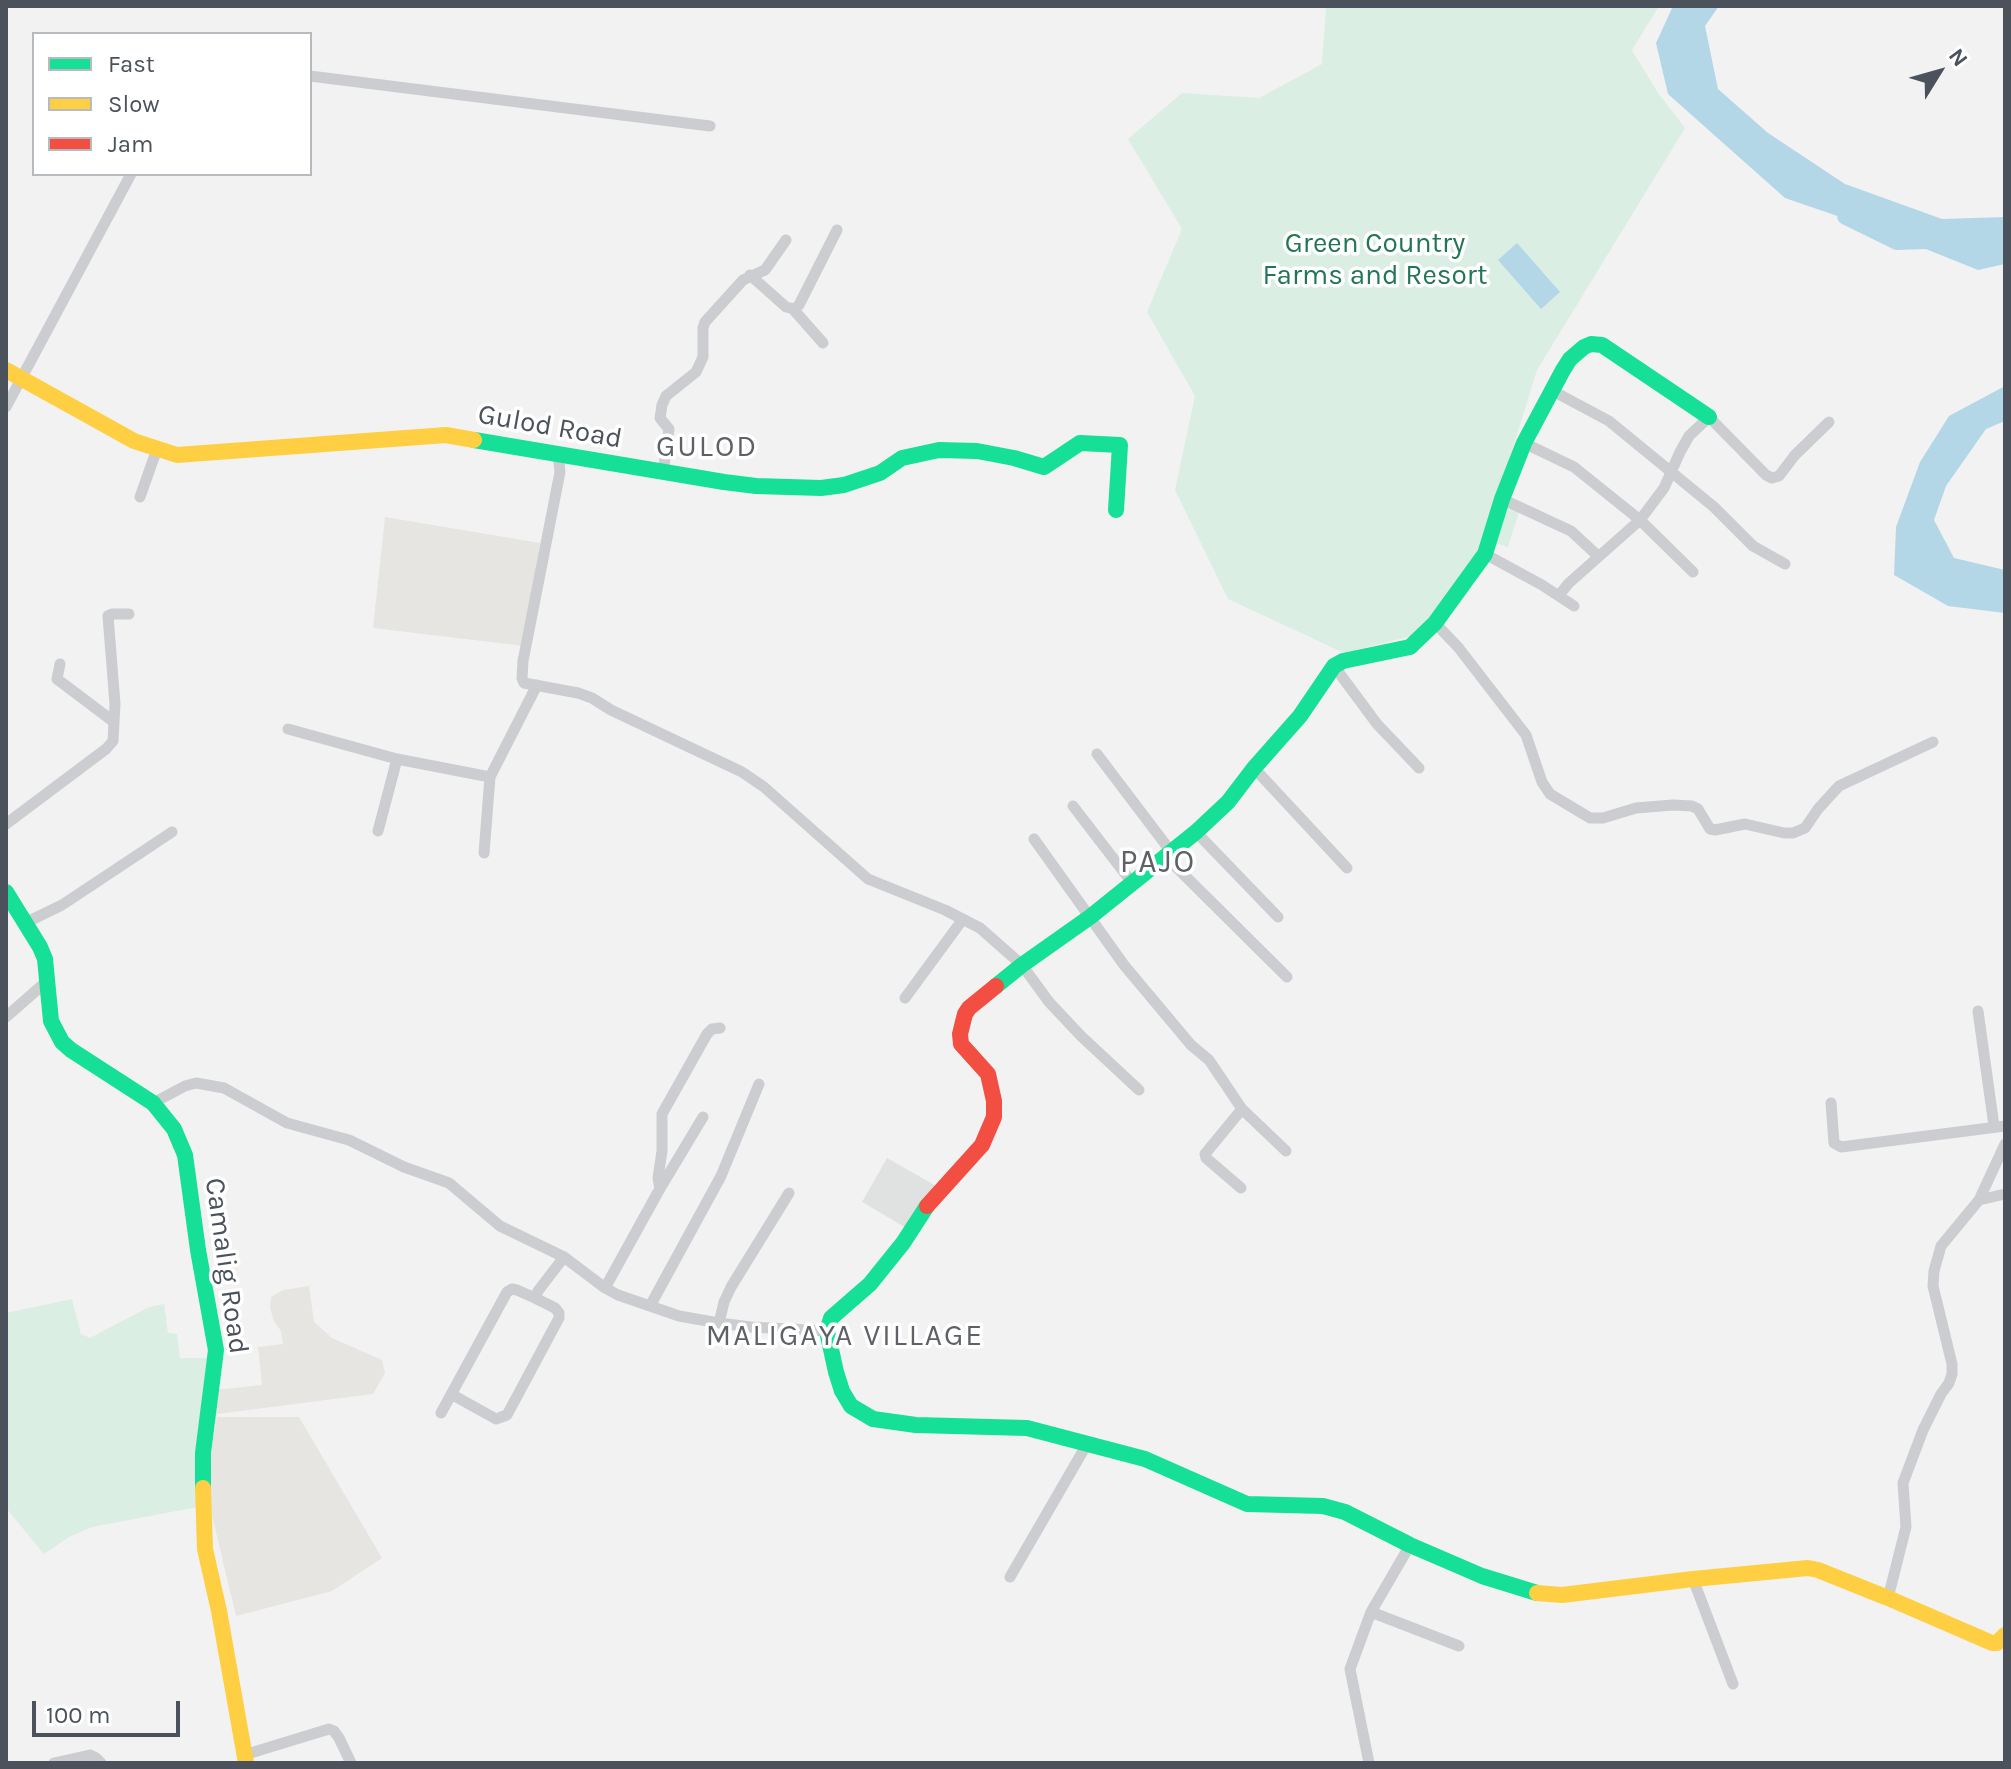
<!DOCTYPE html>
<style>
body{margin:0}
#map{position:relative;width:2011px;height:1769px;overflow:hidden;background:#f2f2f2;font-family:Karla,sans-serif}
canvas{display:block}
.frame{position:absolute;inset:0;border:8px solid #4b525c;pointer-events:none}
.legend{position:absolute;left:32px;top:32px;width:280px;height:144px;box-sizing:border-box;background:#fff;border:2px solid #b7babe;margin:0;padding:10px 14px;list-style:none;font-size:24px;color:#4b525c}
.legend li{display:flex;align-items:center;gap:16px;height:40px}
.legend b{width:40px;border:2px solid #b7babe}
.north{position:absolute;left:1899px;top:32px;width:80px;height:80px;-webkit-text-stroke:6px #fff;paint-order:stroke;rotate:53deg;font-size:22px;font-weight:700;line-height:32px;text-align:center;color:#4b525c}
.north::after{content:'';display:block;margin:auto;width:28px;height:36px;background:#4b525c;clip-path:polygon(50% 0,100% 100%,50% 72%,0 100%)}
.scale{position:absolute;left:32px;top:1701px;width:148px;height:36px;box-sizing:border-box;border:4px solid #4b525c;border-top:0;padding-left:10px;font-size:24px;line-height:28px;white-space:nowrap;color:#4b525c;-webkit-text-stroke:6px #fff;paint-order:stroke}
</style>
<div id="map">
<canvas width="2011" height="1769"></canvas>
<div class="frame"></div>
<ul class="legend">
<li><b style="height:10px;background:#16e098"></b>Fast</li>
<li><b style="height:10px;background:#ffcf43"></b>Slow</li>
<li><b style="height:10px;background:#f24e42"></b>Jam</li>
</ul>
<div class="north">N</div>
<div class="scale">100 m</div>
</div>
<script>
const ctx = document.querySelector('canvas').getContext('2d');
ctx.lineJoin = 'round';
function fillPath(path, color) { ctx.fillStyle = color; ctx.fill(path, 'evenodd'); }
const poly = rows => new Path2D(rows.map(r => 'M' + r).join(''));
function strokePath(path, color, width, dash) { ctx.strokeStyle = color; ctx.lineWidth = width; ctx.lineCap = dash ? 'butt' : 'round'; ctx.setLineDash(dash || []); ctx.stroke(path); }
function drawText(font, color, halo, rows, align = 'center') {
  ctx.font = font + ' Karla,sans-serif'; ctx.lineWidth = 7; ctx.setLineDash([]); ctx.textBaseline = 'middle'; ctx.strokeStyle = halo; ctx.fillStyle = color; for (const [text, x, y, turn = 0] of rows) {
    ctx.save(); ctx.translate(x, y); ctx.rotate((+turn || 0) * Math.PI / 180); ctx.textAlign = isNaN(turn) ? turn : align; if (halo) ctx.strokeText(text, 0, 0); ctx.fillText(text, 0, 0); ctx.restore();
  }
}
const commercial = poly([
 [385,517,540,543,524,646,373,628],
 [309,1286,314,1322,332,1338,382,1360,385,1373,373,1394,217,1414,214,1390,262,1385,258,1347,283,1344,281,1331,274,1321,270,1308,271,1297,283,1290],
 [217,1417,299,1417,382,1558,332,1591,236,1616,210,1507,212,1445]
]);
const education = poly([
 [887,1158,938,1187,908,1229,862,1202]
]);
const green = poly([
 [1326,6,1659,6,1632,50,1658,93,1685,128,1537,370,1481,551,1416,635,1344,653,1228,599,1175,490,1195,396,1147,312,1182,229,1128,139,1182,93,1259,98,1322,64],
 [1501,503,1520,509,1508,547,1490,541],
 [72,1299,81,1334,90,1338,149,1307,164,1304,168,1333,177,1334,180,1358,216,1358,203,1506,92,1527,69,1537,44,1554,6,1508,6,1313]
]);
const water = poly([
 [1673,6,1719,6,1705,26,1718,89,1768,133,1845,184,1942,219,2005,217,2005,264,1978,270,1881,231,1785,198,1668,94,1656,43],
 [1517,243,1560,292,1541,309,1498,260],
 [2005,386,2005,421,1986,429,1946,486,1934,520,1954,558,2005,570,2005,613,1948,606,1894,575,1896,527,1920,462,1949,416]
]);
const river = poly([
 [1846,216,1897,241,1926,240]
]);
const street = poly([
 [310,76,710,126],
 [750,275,786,307,794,309,799,305,837,230],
 [793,309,823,343],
 [1551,390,1609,421,1714,507,1753,546,1785,564],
 [6,407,131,174],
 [1524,443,1574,467,1640,520,1693,572],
 [558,454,560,472,523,661,522,678,524,683,578,693,592,698,611,710,742,772,764,787,868,879,945,910,980,928,1022,965,1049,1002,1081,1036,1139,1090],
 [663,473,669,429,660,418,662,405,666,396,696,372,703,357,703,328,705,322,743,280,765,270,786,240],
 [140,497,157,449],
 [1502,499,1571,531,1598,556],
 [1485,554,1542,585,1574,606],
 [1559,595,1569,583,1640,520,1664,488,1680,452,1689,436,1709,417,1766,475,1772,478,1779,476,1795,455,1829,422],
 [1435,623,1458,647,1526,735,1542,782,1550,794,1590,818,1603,818,1636,808,1673,805,1692,806,1698,809,1710,829,1715,830,1745,824,1784,833,1793,833,1805,828,1818,809,1839,786,1933,742],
 [60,664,57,679,114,722],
 [1334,666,1377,724,1419,768],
 [288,729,397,759,490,777,537,685],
 [1097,754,1172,853],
 [1254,768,1347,868],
 [1073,806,1133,884],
 [6,824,106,749,113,741,115,704,108,616,112,614,129,614],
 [378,831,397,759],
 [1196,832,1278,917],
 [1034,839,1124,965,1191,1045,1209,1060,1242,1109,1286,1151],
 [484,853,490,777],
 [1167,858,1287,977],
 [25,923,62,905,172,832],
 [905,998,963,919],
 [1978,1011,1994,1126],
 [6,1017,47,981],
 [153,1103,185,1086,196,1083,224,1088,287,1123,349,1140,404,1167,449,1183,500,1226,564,1257,605,1288,618,1295,679,1316,719,1323,751,1327,827,1331],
 [1831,1103,1834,1143,1841,1147,2005,1126],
 [1241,1188,1206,1158,1205,1154,1242,1109],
 [660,1189,658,1178,662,1151,662,1114,707,1034,712,1029,720,1028],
 [1979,1200,2005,1194],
 [605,1288,658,1192,703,1117],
 [650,1306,721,1176,759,1084],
 [719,1323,724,1302,731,1287,789,1193],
 [451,1394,496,1419,507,1415,559,1318,559,1313,555,1308,535,1298],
 [441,1413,507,1292,512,1289,517,1290,535,1298,538,1291,564,1257],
 [1010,1577,1087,1444],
 [1693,1579,1733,1684],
 [1888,1598,1906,1527,1903,1483,1923,1430,1941,1394,1949,1383,1952,1374,1952,1364,1933,1286,1934,1271,1941,1246,1979,1200,2005,1144],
 [1371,1612,1459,1646],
 [244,1755,329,1729,334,1731,339,1738,351,1763],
 [54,1763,90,1755,96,1758,101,1763],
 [1369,1763,1350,1669,1371,1612,1410,1545]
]);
const fast = poly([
 [474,440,724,482,756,486,821,488,844,485,880,473,902,458,939,450,977,451,1014,458,1044,467,1080,443,1120,445,1116,510],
 [6,892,40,947,45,959,51,1021,62,1042,71,1050,153,1103,174,1129,185,1155,198,1250,216,1350,203,1453,203,1488],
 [996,986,1022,965,1090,917,1196,832,1228,802,1254,768,1300,716,1334,666,1343,661,1410,647,1435,623,1485,554,1502,499,1524,443,1563,370,1570,359,1584,347,1591,344,1602,345,1709,417],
 [927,1206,903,1243,870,1284,831,1318,827,1331,836,1372,842,1391,851,1406,873,1419,916,1425,1027,1428,1145,1459,1247,1504,1323,1506,1345,1512,1410,1545,1482,1576,1537,1593]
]);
const slow = poly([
 [6,370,134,441,177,455,446,435,474,440],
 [203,1488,205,1549,219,1611,246,1763],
 [1537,1593,1562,1595,1693,1579,1808,1568,1818,1570,1888,1598,1992,1643,1997,1643,2005,1635]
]);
const jam = poly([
 [927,1206,982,1145,994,1117,994,1101,988,1074,961,1044,960,1034,965,1014,969,1008,996,986]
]);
const parkNames = [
 ["Green Country",1375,244],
 ["Farms and Resort",1375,276]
];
const streetNames = [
 ["Gulod Road",550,427,10],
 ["Camalig Road",226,1266,82]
];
const neighbourhoodNames = [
 ["GULOD",707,447],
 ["MALIGAYA VILLAGE",845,1336]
];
const quarterNames = [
 ["PAJO",1158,863]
];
fillPath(commercial, '#e6e5e1');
fillPath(education, '#e0e1e1');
fillPath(green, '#daeee4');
fillPath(water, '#b3d7e7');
strokePath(river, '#b3d7e7', 18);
strokePath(street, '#cccdd0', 11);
strokePath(fast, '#16e098', 16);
strokePath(slow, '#ffcf43', 16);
strokePath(jam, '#f24e42', 16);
drawText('28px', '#237655', '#fff', parkNames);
drawText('28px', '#4b525c', '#fff', streetNames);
ctx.letterSpacing = '2px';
drawText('30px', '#5e6165', '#fff', neighbourhoodNames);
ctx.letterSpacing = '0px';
ctx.letterSpacing = '2px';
drawText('32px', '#5e6165', '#fff', quarterNames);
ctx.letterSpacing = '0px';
</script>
